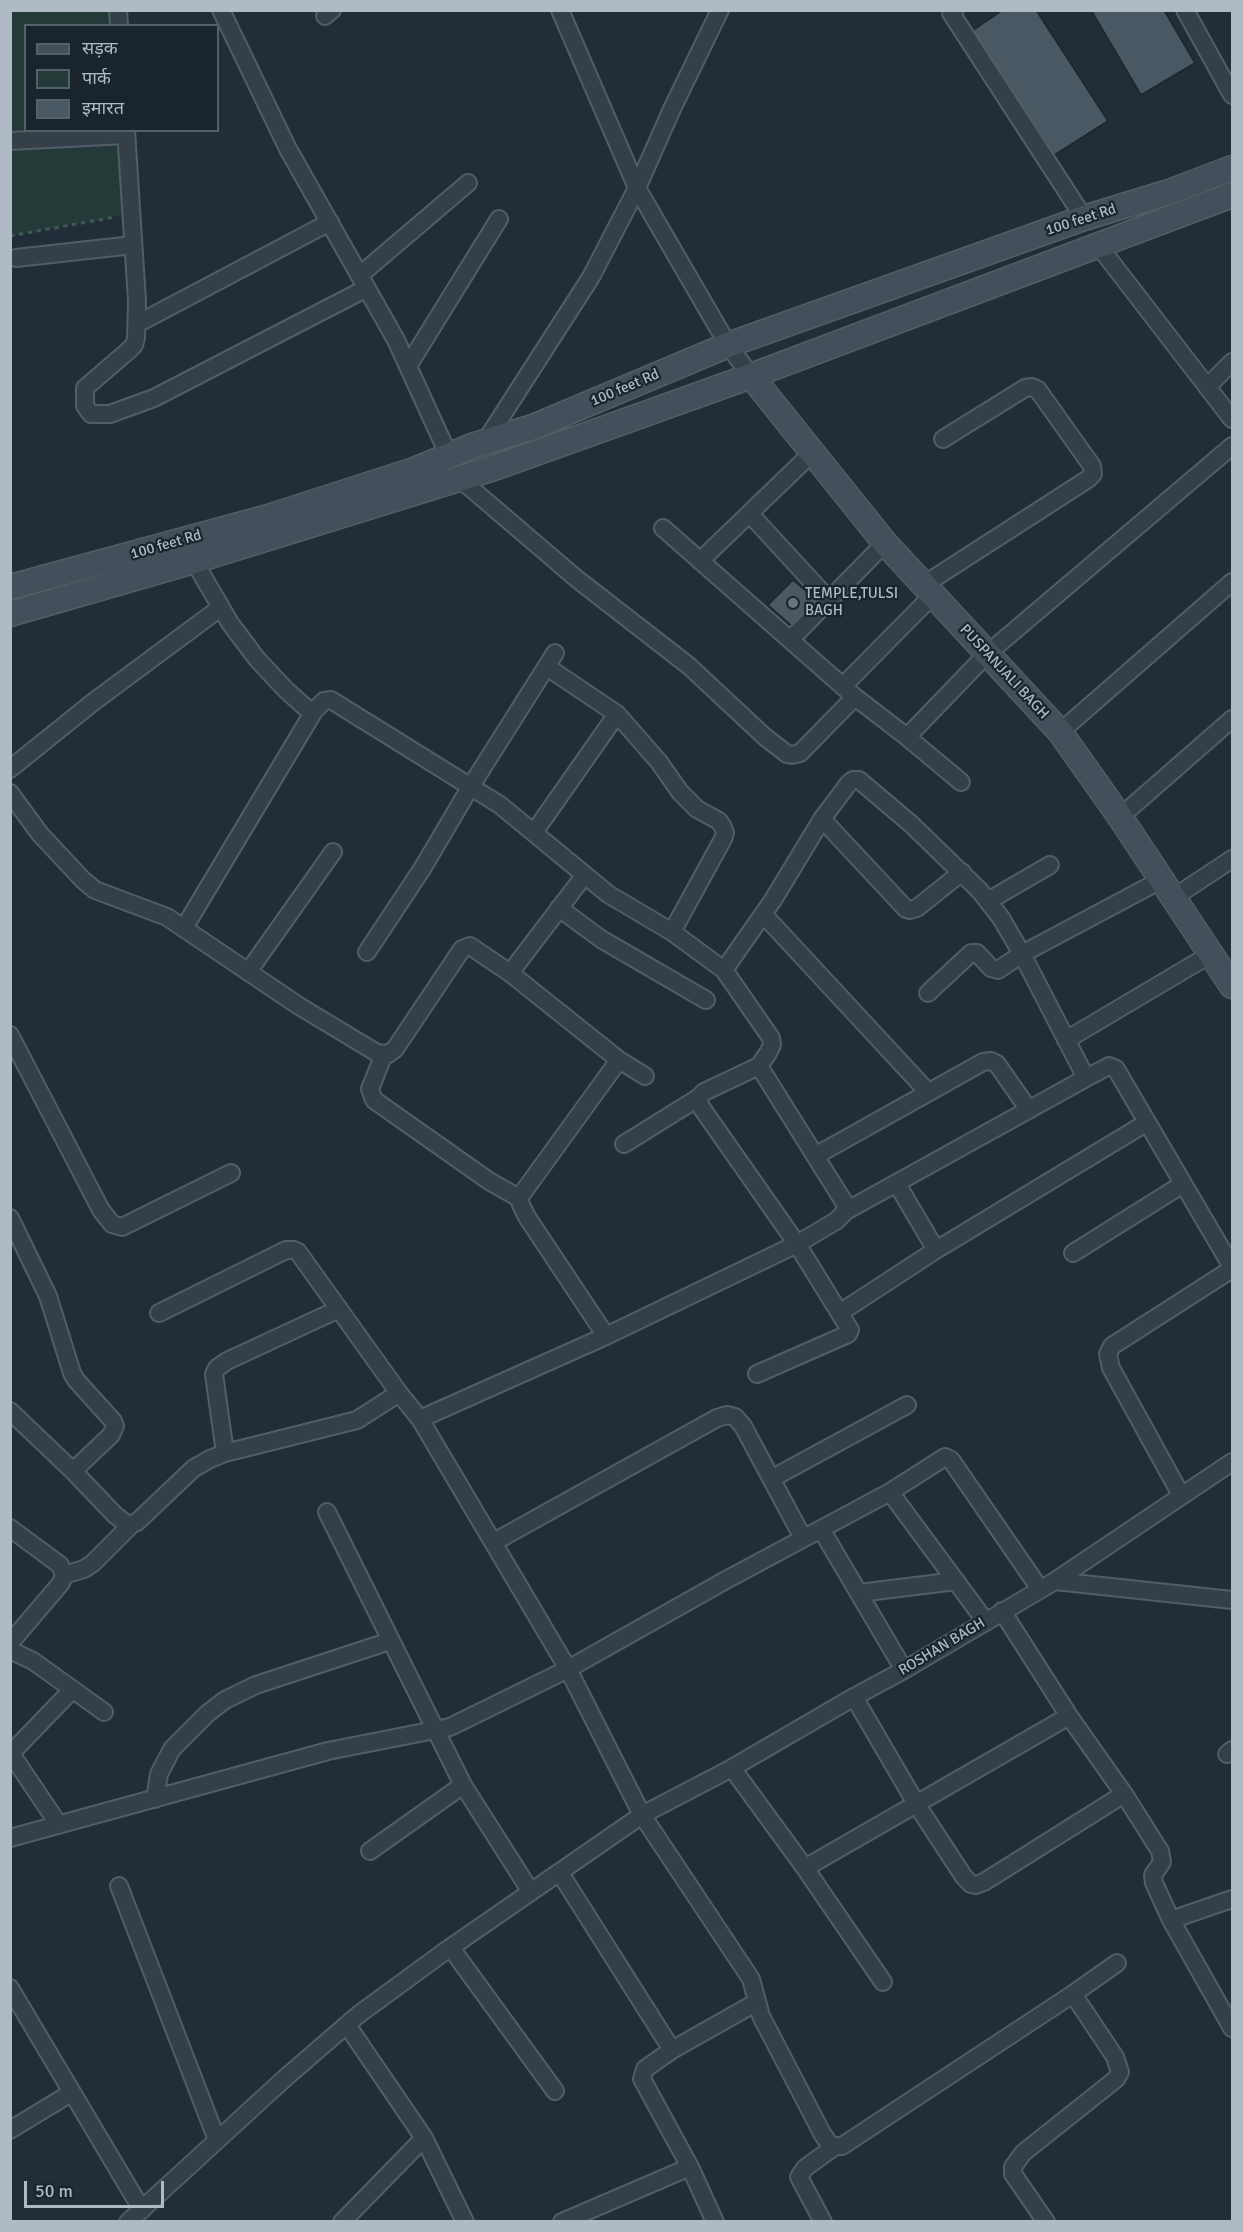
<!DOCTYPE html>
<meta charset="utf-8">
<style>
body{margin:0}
#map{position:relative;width:1243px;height:2232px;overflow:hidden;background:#212d37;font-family:Signika,"Noto Sans Devanagari",sans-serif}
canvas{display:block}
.frame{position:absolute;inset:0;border:12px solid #afbac4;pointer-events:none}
.legend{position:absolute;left:24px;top:24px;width:195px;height:108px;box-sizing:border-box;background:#1a242c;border:2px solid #566069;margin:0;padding:8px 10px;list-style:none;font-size:18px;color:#afbac4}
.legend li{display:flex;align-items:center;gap:12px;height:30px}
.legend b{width:30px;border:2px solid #566069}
.scale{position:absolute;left:24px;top:2181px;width:140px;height:27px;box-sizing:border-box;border:3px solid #afbac4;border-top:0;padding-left:8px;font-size:18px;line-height:21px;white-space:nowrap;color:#afbac4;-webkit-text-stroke:4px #1a242c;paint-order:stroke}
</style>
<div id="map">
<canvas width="1243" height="2232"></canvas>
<div class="frame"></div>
<ul class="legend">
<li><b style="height:8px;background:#434f5b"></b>सड़क</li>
<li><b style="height:16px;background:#243a39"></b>पार्क</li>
<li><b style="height:16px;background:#495863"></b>इमारत</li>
</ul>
<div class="scale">50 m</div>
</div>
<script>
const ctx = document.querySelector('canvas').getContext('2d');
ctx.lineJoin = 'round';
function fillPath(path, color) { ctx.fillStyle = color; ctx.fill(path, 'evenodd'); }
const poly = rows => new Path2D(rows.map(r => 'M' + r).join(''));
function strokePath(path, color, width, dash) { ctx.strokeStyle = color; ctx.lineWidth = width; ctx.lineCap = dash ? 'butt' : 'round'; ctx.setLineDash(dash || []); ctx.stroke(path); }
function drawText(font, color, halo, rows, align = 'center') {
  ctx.font = font + ' Signika,sans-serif'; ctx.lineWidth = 4.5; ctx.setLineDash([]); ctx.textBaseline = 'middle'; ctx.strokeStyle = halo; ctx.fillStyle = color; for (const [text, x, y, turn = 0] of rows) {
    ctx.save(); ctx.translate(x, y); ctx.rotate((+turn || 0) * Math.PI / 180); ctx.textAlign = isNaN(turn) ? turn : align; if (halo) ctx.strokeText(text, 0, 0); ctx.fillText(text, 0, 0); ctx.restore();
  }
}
const green = poly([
 [11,11,121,11,122,25,26,26,26,130,132,131,140,212,11,236]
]);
const building = poly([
 [1003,10,1036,10,1108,121,1053,156,972,31,1003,10],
 [1091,10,1164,10,1195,63,1141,95,1091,10],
 [793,580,818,601,793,627,768,605,793,580]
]);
const path = poly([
 [10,236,115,217]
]);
const street = poly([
 [118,10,119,26],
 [221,10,288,149,396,340,449,456],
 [560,10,637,188,728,345,751,376],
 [955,10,951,13,1084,218],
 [1185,10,1232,95],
 [325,16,332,10],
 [126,130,137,301,136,338,134,345,128,351,85,388,85,406,91,414,110,414,154,398,367,288],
 [10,141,126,135],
 [1098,245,1232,419],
 [16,258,133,245],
 [360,275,468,183],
 [137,324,330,222],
 [408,366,499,219],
 [1207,387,1232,362],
 [485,442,591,277,637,188,672,109,720,10],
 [460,479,577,579,689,666,765,737,787,754,792,755,800,753,855,697],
 [750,514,829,600],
 [663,528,855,697,907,737],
 [194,561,230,623,257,659,286,690,305,707,314,711],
 [700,561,812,453],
 [922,586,1088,479,1093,474,1092,466,1038,390,1032,387,1025,388,943,439],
 [791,639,885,543],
 [547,667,617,714,659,762,680,792,697,809,719,821,723,827,725,833,723,839,672,932],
 [843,686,932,596],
 [1060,732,1232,582],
 [10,769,92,703,220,608],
 [961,782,907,737,987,654,1232,446],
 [10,793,40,834,83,880,95,890,167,917,299,1006,377,1053,388,1054,395,1049,462,949,470,946,510,973,619,1060,645,1076],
 [1120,817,1232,719],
 [822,819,906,909,910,910,917,908,962,872],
 [535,831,617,714],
 [1173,898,1232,859],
 [988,901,1050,865],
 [559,908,601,939,706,1000],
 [763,914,928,1092],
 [184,928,314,711,324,701,331,700,500,805,608,894,672,932,724,970],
 [367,952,422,869,471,786,555,653],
 [248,972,333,852],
 [510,973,584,876],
 [928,993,971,953,977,953,991,968,998,970,1022,954,1161,880],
 [10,1035,101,1210,112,1224,122,1227,231,1173],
 [1066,1040,1211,954],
 [384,1054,370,1089,374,1100,489,1181,519,1198],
 [759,1066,844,1202,846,1211,836,1221,797,1244,701,1107,698,1098,704,1092,759,1066,768,1053,772,1045,771,1038,724,970,773,900,822,819,849,783,853,780,859,780,911,824,980,891,1001,918,1022,954,1086,1078,1109,1066,1116,1069,1232,1267],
 [624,1144,698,1098],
 [815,1156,983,1062,991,1061,997,1064,1029,1110],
 [897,1184,936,1250,1146,1123],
 [846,1211,1086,1078],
 [10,1218,48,1296,72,1373,76,1380,113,1421,115,1426,111,1435,73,1471],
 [1073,1253,1183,1184],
 [841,1312,936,1250],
 [159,1313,286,1250,294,1250,298,1252,399,1393],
 [606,1336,527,1217,521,1205,519,1198,619,1060],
 [10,1411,73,1471,115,1515,128,1525,137,1522,194,1468,210,1459,225,1453,357,1420,399,1393,420,1419,568,1669,642,1815,751,1979,761,2016,823,2135,831,2146,842,2146,1073,1994,1115,2057,1120,2072,1116,2079,1023,2153,1013,2167,1013,2174,1046,2222],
 [420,1419,606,1336,797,1244,850,1330,848,1334,757,1374],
 [225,1453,214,1374,217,1368,227,1361,339,1309],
 [771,1479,907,1405],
 [1181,1495,1111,1368,1108,1354,1112,1346,1232,1269],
 [327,1512,463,1785,531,1892],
 [10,1528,60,1565,64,1575,61,1583,10,1643],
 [821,1529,904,1670],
 [494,1542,717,1418,727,1415,735,1417,743,1426,803,1538],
 [64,1575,84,1569,92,1564,132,1524],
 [1055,1581,1232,1600],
 [859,1593,956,1581],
 [1002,1611,1069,1716,1124,1794,1160,1851,1162,1862,1153,1875,1154,1883,1171,1920,1232,2028],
 [986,1622,890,1492,945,1457,951,1460,1040,1589],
 [10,1650,33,1661,104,1712],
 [854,1697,917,1805,964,1877,971,1884,976,1885,984,1882,1124,1794],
 [1227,1754,1232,1750],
 [732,1768,805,1868,1069,1716],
 [155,1799,159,1774,172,1749,208,1713,225,1700,256,1685,390,1641],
 [59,1825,14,1758,13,1753,16,1748,72,1690],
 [10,1838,328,1751,450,1727,568,1669,726,1580,890,1492],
 [370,1851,463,1785],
 [805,1868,883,1982],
 [560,1873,672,2050,757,2002],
 [119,1886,217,2140],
 [1171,1920,1232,1899],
 [451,1948,555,2091],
 [10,1988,142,2210],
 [1073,1994,1117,1963],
 [347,2025,424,2138,465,2222],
 [672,2050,645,2069,642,2079,690,2167,715,2222],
 [10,2130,71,2093],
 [128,2222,284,2079,358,2015,444,1952,642,1815,732,1768,854,1697,904,1670,1055,1581,1232,1462],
 [342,2222,424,2138],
 [562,2222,690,2167],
 [823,2222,799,2177,805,2168,834,2147]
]);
const secondary = poly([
 [751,376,885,543,1060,732,1120,817,1232,986],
 [10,587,268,517,414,470,472,446,533,427,728,345,1084,218,1169,192,1232,168],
 [10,614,194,561,494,468,751,376,1232,195]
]);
const markers = [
 [793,603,6,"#6b7280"]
];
const streetNames = [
 ["100 feet Rd",1081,220,-18],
 ["100 feet Rd",625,388,-23],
 ["100 feet Rd",166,545,-16],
 ["PUSPANJALI BAGH",1004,672,47],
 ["ROSHAN BAGH",942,1647,-31]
];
const poiNames = [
 ["TEMPLE,TULSI",805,594],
 ["BAGH",805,611]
];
fillPath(green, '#243a39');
fillPath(building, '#495863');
strokePath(building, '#1c262e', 1.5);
strokePath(street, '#525d65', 20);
strokePath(secondary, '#525d65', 27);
strokePath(path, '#435757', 3, [4.5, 4.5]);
strokePath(street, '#353f48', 16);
strokePath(secondary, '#434f5b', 24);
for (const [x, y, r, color] of markers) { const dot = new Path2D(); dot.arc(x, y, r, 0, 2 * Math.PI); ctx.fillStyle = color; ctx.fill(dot); strokePath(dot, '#1a242c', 2); }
drawText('15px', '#afbac4', '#1a242c', streetNames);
drawText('15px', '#afbac4', '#1a242c', poiNames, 'left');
</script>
